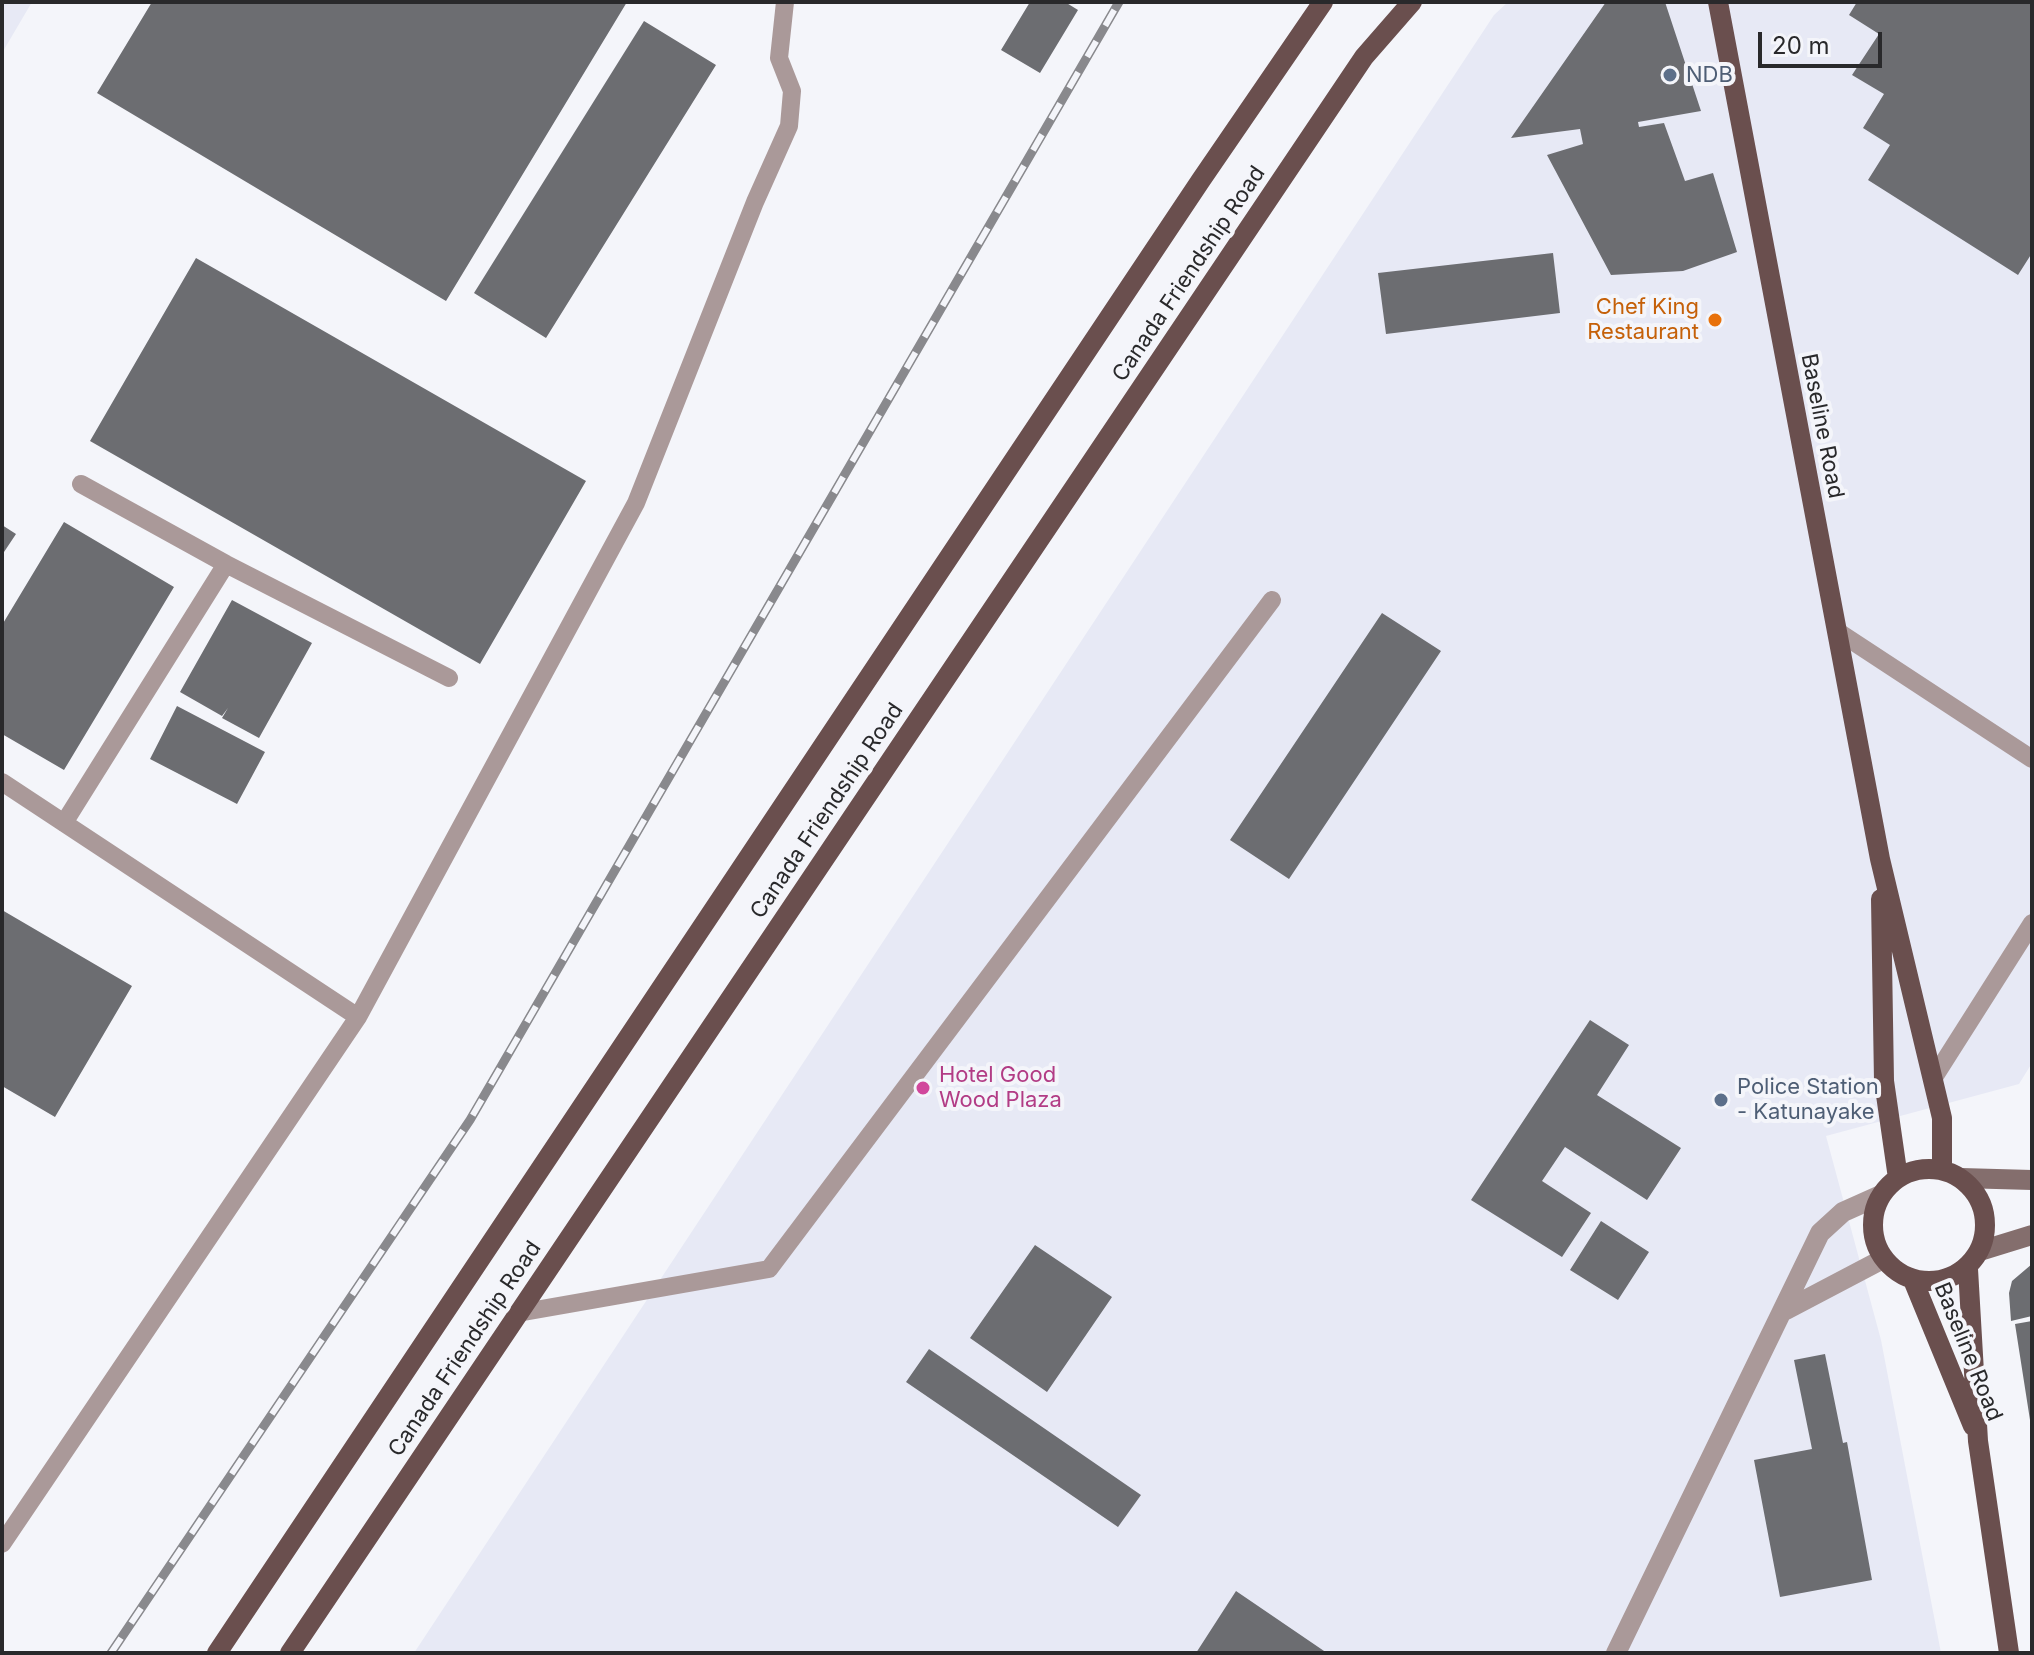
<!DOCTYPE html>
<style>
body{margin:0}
#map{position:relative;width:2034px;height:1655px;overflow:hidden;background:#f4f5fa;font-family:Inter,sans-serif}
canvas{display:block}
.frame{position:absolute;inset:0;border:4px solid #29292b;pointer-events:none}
.scale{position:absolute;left:1758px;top:32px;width:124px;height:36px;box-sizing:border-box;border:4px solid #29292b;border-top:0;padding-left:10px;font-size:24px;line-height:28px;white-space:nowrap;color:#29292b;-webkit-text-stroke:6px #f4f5fa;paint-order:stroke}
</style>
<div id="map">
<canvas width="2034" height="1655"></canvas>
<div class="frame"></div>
<div class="scale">20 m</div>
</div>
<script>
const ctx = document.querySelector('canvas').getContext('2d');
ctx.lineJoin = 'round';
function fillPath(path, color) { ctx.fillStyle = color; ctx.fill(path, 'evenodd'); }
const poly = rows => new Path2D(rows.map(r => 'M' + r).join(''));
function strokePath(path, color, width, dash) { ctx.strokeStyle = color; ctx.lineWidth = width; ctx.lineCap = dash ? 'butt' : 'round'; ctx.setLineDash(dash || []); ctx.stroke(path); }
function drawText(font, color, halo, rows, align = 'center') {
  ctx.font = font + ' Inter,sans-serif'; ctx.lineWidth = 8; ctx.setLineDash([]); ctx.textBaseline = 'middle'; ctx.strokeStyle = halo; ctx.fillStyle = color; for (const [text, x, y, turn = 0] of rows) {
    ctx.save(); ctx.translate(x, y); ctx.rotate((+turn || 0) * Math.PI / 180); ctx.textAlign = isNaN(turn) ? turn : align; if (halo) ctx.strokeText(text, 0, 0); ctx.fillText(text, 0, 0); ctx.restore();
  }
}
const built = poly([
 [2,2,32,2,2,53],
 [1508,2,2032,2,2032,1063,2019,1084,1826,1136,1881,1340,1941,1653,414,1653,1494,15]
]);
const building = poly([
 [152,2,627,2,446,301,97,93],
 [1030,2,1065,2,1078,10,1040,73,1001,50],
 [1606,2,1665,2,1701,111,1638,122,1639,127,1664,123,1685,181,1713,173,1737,252,1683,271,1611,275,1547,155,1583,144,1580,129,1511,138],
 [1857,2,2032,2,2032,253,2018,275,1868,180,1890,145,1863,128,1884,94,1852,75,1879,34,1849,15],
 [644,21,716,65,546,338,474,293],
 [1553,253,1560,313,1386,334,1378,273],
 [196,258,586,481,480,664,90,441],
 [64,522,174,587,64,770,2,734,2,625],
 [2,525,16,534,2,555],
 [232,600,312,643,259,738,222,718,228,708,222,716,180,692],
 [1382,613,1441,651,1289,879,1230,840],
 [177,706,265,752,237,804,150,759],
 [2,910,132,986,55,1117,2,1086],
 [1590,1020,1629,1045,1597,1095,1681,1148,1647,1200,1565,1147,1542,1181,1591,1213,1562,1257,1471,1200],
 [1601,1221,1649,1252,1618,1300,1570,1270],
 [1035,1245,1112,1297,1047,1392,970,1338],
 [2032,1264,2032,1316,2011,1321,2009,1293,2012,1281],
 [2032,1321,2032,1420,2030,1420,2015,1324],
 [929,1349,1141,1495,1118,1527,906,1382],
 [1825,1354,1843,1443,1847,1442,1872,1580,1780,1597,1754,1460,1812,1449,1794,1360],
 [1236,1591,1327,1653,1196,1653]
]);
const service = poly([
 [81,484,226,564,449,678],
 [1837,631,2032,759],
 [2,782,358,1017],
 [64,823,226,564],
 [1933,1079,2032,923],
 [518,1313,769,1269,1272,600],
 [2,1544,358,1017,636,503,755,202,789,126,792,91,779,58,785,2]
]);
const minor = poly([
 [1786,1310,1883,1259],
 [1616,1653,1820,1233,1843,1212,1881,1195]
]);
const secondary = poly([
 [1961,1178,2032,1180],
 [1980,1251,2032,1235]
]);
const primary = poly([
 [1718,2,1880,859,1942,1118,1942,1170],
 [1881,899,1884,1081,1898,1178],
 '1873 1225a56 56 0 1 1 112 0a56 56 0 1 1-112 0Z',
 [1968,1269,1978,1441,2009,1653],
 [1913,1280,1973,1426],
 [217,1653,1201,180,1323,2],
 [290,1653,1364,57,1412,2]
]);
const rail = poly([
 [111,1653,470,1120,1119,2]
]);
const markers = [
 [1670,75,8,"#5c6f8a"],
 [1715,320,8,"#e8710a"],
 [923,1088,8,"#d1479c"],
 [1721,1100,8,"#5c6f8a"]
];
const serviceNames = [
 ["NDB",1686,75],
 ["Police Station",1737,1087],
 ["- Katunayake",1737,1112]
];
const streetNames = [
 ["Canada Friendship Road",1189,274,-56],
 ["Baseline Road",1822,426,79],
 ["Canada Friendship Road",827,811,-56],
 ["Canada Friendship Road",465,1349,-56],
 ["Baseline Road",1968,1352,68]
];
const foodNames = [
 ["Chef King",1699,307],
 ["Restaurant",1699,332]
];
const hotelNames = [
 ["Hotel Good",939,1075],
 ["Wood Plaza",939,1100]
];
fillPath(built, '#e7e9f5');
fillPath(building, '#6c6d71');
strokePath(service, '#a99', 18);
strokePath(minor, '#a99', 20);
strokePath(secondary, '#846e6d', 20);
strokePath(primary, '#6a4f4e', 20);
strokePath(rail, '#89898d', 9);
strokePath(rail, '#f4f5fa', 6, [18]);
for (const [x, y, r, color] of markers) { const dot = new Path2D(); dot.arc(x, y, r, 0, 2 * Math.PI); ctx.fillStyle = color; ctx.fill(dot); strokePath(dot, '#f4f5fa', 3); }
drawText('22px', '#4e5e75', '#f4f5fa', serviceNames, 'left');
drawText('22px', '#29292b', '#f4f5fa', streetNames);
drawText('22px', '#c56008', '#f4f5fa', foodNames, 'right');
drawText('22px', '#b23c85', '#f4f5fa', hotelNames, 'left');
</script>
